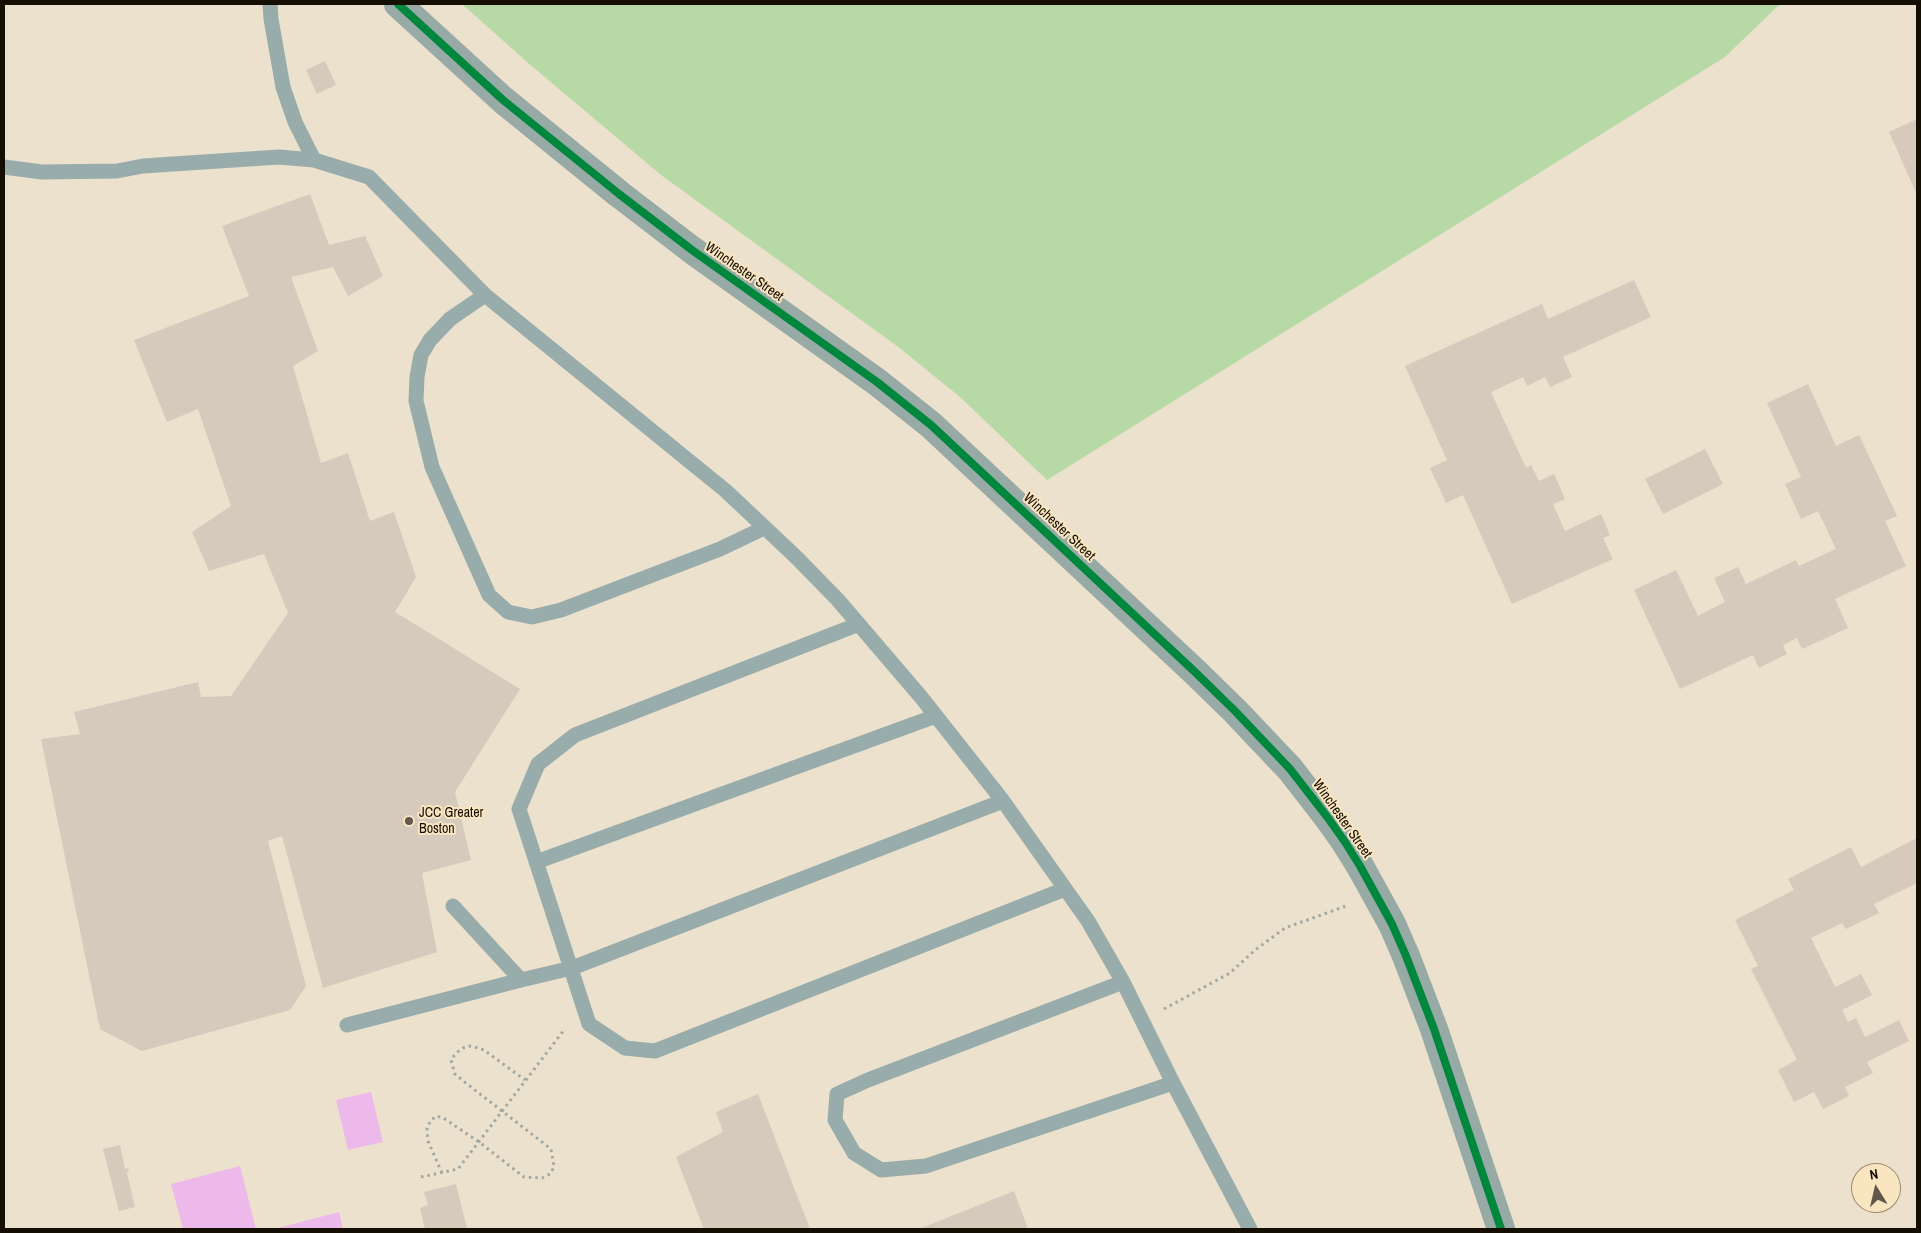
<!DOCTYPE html>
<style>
body{margin:0}
#map{position:relative;width:1921px;height:1233px;overflow:hidden;background:#ece1cd;font-family:"Archivo Narrow",sans-serif}
canvas{display:block}
.frame{position:absolute;inset:0;border:5px solid #150e03;pointer-events:none}
.north{position:absolute;left:1851px;top:1163px;width:50px;height:50px;box-sizing:border-box;background:#f9e5c0;border:1px solid #9e8f74;border-radius:50%;rotate:351deg;font-size:14px;font-weight:700;line-height:20px;text-align:center;color:#150e03}
.north::after{content:'';display:block;margin:auto;width:18px;height:22px;background:#60584a;clip-path:polygon(50% 0,100% 100%,50% 72%,0 100%)}
</style>
<div id="map">
<canvas width="1921" height="1233"></canvas>
<div class="frame"></div>
<div class="north">N</div>
</div>
<script>
const ctx = document.querySelector('canvas').getContext('2d');
ctx.lineJoin = 'round';
function fillPath(path, color) { ctx.fillStyle = color; ctx.fill(path, 'evenodd'); }
const poly = rows => new Path2D(rows.map(r => 'M' + r).join(''));
function strokePath(path, color, width, dash) { ctx.strokeStyle = color; ctx.lineWidth = width; ctx.lineCap = dash ? 'butt' : 'round'; ctx.setLineDash(dash || []); ctx.stroke(path); }
function drawText(font, color, halo, rows, align = 'center') {
  ctx.font = font + ' "Archivo Narrow",sans-serif'; ctx.lineWidth = 4; ctx.setLineDash([]); ctx.textBaseline = 'middle'; ctx.strokeStyle = halo; ctx.fillStyle = color; for (const [text, x, y, turn = 0] of rows) {
    ctx.save(); ctx.translate(x, y); ctx.rotate((+turn || 0) * Math.PI / 180); ctx.textAlign = isNaN(turn) ? turn : align; if (halo) ctx.strokeText(text, 0, 0); ctx.fillText(text, 0, 0); ctx.restore();
  }
}
const green = poly([
 [462,4,1780,4,1725,57,1047,480,960,397,897,346,661,175,527,62]
]);
const water = poly([
 [371,1092,383,1142,348,1150,336,1100],
 [240,1166,256,1229,183,1229,171,1184],
 [339,1212,343,1229,274,1229]
]);
const building = poly([
 [325,61,336,85,317,94,306,70],
 [1917,119,1917,195,1889,132],
 [310,194,329,245,365,236,383,276,348,296,333,267,291,277,318,351,293,366,321,463,348,453,370,521,394,512,416,577,395,612,520,689,455,792,471,860,422,873,437,952,323,988,282,836,268,841,306,986,290,1010,142,1051,100,1029,41,739,80,734,74,712,198,682,201,697,231,696,288,613,264,554,209,571,192,532,231,506,198,409,167,422,134,340,249,296,222,226],
 [1634,280,1651,317,1563,357,1572,377,1550,387,1545,377,1527,386,1523,377,1491,392,1526,468,1531,465,1539,481,1554,474,1565,499,1553,504,1565,531,1601,514,1610,535,1603,538,1613,559,1512,604,1463,495,1446,503,1430,468,1447,460,1405,366,1542,304,1548,319],
 [1808,384,1836,446,1859,435,1897,516,1885,521,1906,566,1835,599,1848,628,1802,649,1797,638,1783,645,1787,654,1759,668,1753,655,1680,689,1634,590,1676,570,1698,616,1725,602,1714,578,1738,567,1746,584,1796,560,1799,566,1836,549,1818,511,1801,519,1785,484,1801,477,1767,403],
 [1705,449,1723,484,1663,514,1645,479],
 [1917,838,1917,883,1874,904,1879,913,1846,929,1842,923,1811,938,1835,987,1861,974,1872,995,1842,1010,1848,1022,1856,1018,1865,1037,1899,1020,1909,1041,1867,1062,1873,1073,1845,1087,1849,1096,1823,1109,1814,1092,1794,1102,1778,1070,1797,1060,1751,969,1758,966,1735,920,1794,890,1788,879,1851,847,1861,867],
 [758,1094,810,1229,704,1229,676,1157,723,1132,716,1112],
 [120,1145,125,1169,129,1168,127,1173,135,1207,119,1211,103,1149],
 [456,1184,467,1229,425,1229,420,1208,428,1205,424,1192],
 [1014,1191,1028,1229,919,1229]
]);
const path = poly([
 [1164,1009,1230,973,1255,950,1285,928,1346,906],
 [442,1173,428,1141,427,1128,431,1120,437,1116,445,1119,479,1142,524,1177,542,1178,550,1174,554,1167,551,1149,462,1080,455,1074,451,1060,456,1053,463,1048,470,1046,478,1048,484,1050,525,1080],
 [421,1177,458,1169,564,1030]
]);
const lane = poly([
 [270,4,271,19,283,87,295,122,314,160],
 [4,167,42,172,117,171,143,166,279,157,314,160,369,177,485,295,726,491,796,557,838,600,921,697,1003,801,1088,921,1123,982,1173,1083,1250,1229],
 [485,295,450,319,430,340,421,355,417,377,416,401,432,467,489,595,508,612,532,617,561,610,720,549,764,528],
 [859,624,575,735,538,764,519,809,589,1024,625,1048,655,1051,1065,889],
 [536,862,936,716],
 [453,906,521,980,572,968,1003,801],
 [1123,982,868,1080,837,1094,835,1120,854,1153,881,1170,926,1166,1173,1083],
 [347,1025,521,980]
]);
const secondary = poly([
 [398,4,503,100,619,194,692,250,877,382,931,425,1195,672,1235,711,1290,769,1328,818,1345,842,1360,866,1392,924,1406,956,1434,1029,1501,1229]
]);
const cycleway = poly([
 [398,4,503,100,619,194,692,250,877,382,931,425,1195,672,1235,711,1290,769,1328,818,1345,842,1360,866,1392,924,1406,956,1434,1029,1501,1229]
]);
const markers = [
 [409,821,5,"#60584a"]
];
const streetNames = [
 ["Winchester Street",744,272,35],
 ["Winchester Street",1059,527,43],
 ["Winchester Street",1342,819,55]
];
const poiNames = [
 ["JCC Greater",419,813],
 ["Boston",419,829]
];
fillPath(green, '#b7d9a5');
fillPath(water, '#edb9ea');
fillPath(building, '#d5cabb');
strokePath(path, '#9fa8a3', 3, [2.5, 4]);
strokePath(lane, '#98acab', 15);
strokePath(secondary, '#98aaa6', 28);
strokePath(cycleway, '#00873e', 8);
for (const [x, y, r, color] of markers) { const dot = new Path2D(); dot.arc(x, y, r, 0, 2 * Math.PI); ctx.fillStyle = color; ctx.fill(dot); strokePath(dot, '#f9e5c0', 2); }
drawText('14px', '#150e03', '#f9e5c0', streetNames);
drawText('14px', '#150e03', '#f9e5c0', poiNames, 'left');
</script>
